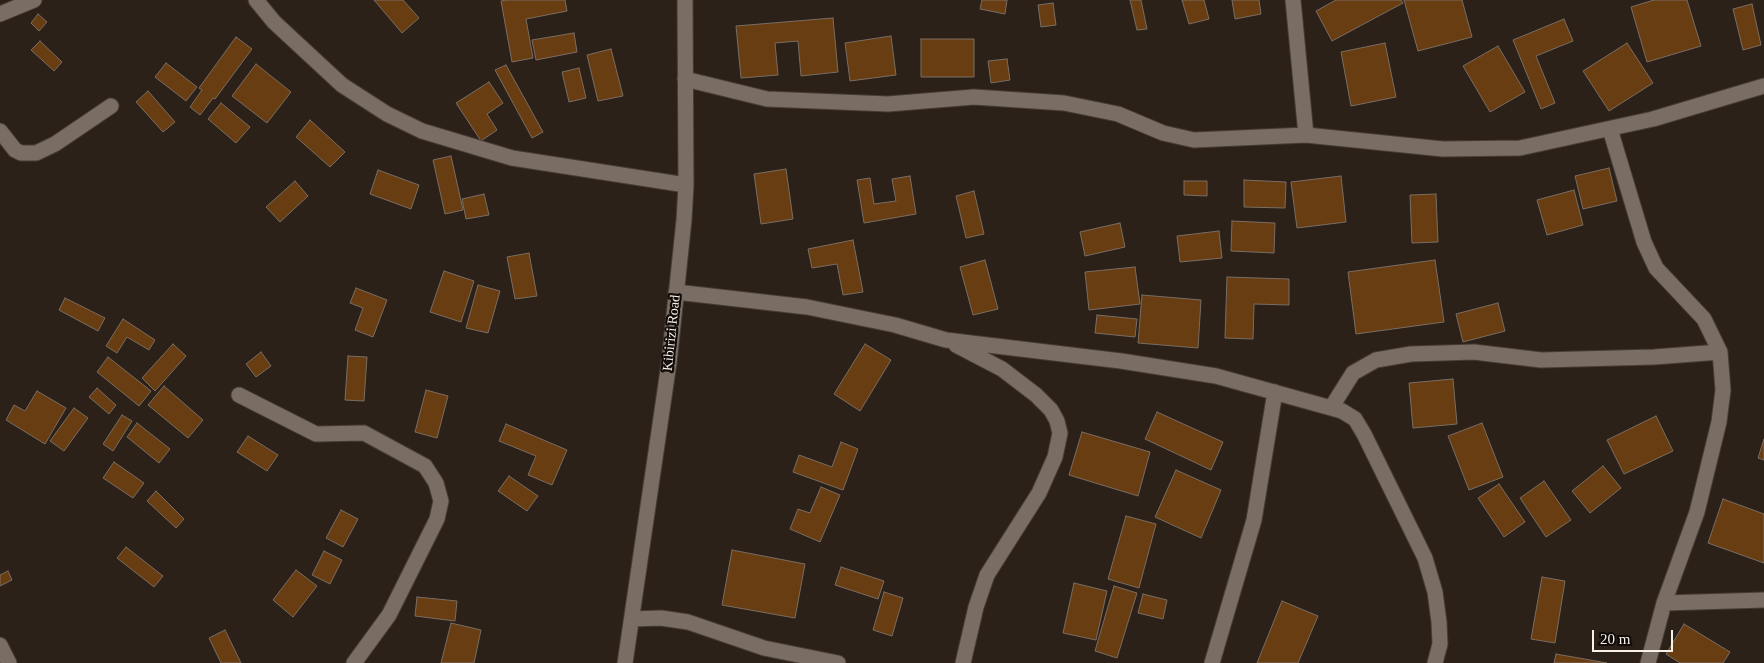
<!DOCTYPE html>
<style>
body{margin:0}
#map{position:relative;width:1764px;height:663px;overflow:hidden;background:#2b2118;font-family:"Times New Roman",serif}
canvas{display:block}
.scale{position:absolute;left:1592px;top:630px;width:81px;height:22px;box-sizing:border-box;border:2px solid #f8f0eb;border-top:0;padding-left:6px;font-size:15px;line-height:18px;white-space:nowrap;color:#f8f0eb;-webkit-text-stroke:4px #100b08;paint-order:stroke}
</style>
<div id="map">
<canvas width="1764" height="663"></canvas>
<div class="scale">20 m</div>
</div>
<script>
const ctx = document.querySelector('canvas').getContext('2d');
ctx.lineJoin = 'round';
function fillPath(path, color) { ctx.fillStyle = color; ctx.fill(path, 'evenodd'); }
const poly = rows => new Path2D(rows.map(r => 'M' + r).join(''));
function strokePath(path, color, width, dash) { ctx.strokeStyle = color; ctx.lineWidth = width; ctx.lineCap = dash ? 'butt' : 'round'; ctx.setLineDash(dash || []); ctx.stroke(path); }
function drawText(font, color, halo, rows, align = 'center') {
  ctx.font = font + ' "Times New Roman",serif'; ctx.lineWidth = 4.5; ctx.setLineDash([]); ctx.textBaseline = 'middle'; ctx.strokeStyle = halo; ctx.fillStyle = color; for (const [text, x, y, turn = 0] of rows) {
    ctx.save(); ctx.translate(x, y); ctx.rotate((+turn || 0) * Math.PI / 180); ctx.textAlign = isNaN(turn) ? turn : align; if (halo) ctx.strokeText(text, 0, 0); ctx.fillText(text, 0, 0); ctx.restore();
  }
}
const building = poly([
 [374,0,403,0,419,18,402,33,374,0],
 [506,0,565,0,567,11,526,19,533,58,512,62,501,1,506,0],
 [982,0,1007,0,1005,14,980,9,982,0],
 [1130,0,1141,0,1147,29,1137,30,1130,0],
 [1182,0,1204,0,1209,19,1189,24,1182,0],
 [1232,0,1259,0,1261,14,1235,19,1232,0],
 [1336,0,1401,0,1403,3,1332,41,1316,11,1336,0],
 [1404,0,1462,0,1472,37,1418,51,1404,0],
 [1654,0,1687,0,1701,46,1647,62,1631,7,1654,0],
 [1053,3,1056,25,1041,27,1038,5,1053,3],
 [1752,4,1761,45,1743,50,1733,9,1752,4],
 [38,14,47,22,39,31,31,23,38,14],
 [833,18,838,72,801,76,798,41,775,43,778,75,741,78,736,26,833,18],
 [1564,19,1573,41,1536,56,1555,103,1541,109,1513,40,1564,19],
 [574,33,577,52,536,60,532,40,574,33],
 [891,36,896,75,850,81,845,43,891,36],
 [236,37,252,49,215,99,213,98,200,115,190,107,202,90,199,88,236,37],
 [921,39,974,39,974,77,921,77,921,39],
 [40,41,62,62,54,71,31,50,40,41],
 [1385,43,1396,97,1351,106,1341,52,1385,43],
 [1627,43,1653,83,1609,111,1583,71,1627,43],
 [1498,46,1525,92,1490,112,1463,66,1498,46],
 [611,49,623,96,598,101,587,55,611,49],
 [1007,59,1010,80,991,83,988,61,1007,59],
 [166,63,197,87,186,101,155,77,166,63],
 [256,64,291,92,267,123,232,96,256,64],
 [506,65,543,132,532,138,495,70,506,65],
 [579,68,586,98,569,102,562,72,579,68],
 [489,82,503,103,487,114,497,130,481,141,456,103,489,82],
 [148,91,175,122,163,132,136,102,148,91],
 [221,103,250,127,236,143,208,119,221,103],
 [310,120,345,152,330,167,296,137,310,120],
 [451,156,463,210,445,214,433,160,451,156],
 [1609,168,1617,201,1583,209,1575,176,1609,168],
 [786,169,793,219,761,224,754,174,786,169],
 [378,170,419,185,411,209,370,194,378,170],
 [910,176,916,214,864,223,857,180,870,178,874,204,896,201,892,179,910,176],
 [1341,176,1346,222,1297,228,1291,182,1341,176],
 [1244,180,1286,182,1285,208,1244,207,1244,180],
 [295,181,308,196,280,222,266,207,295,181],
 [1184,181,1207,181,1207,196,1184,195,1184,181],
 [1574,190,1583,225,1547,235,1537,200,1574,190],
 [974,191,984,234,966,238,956,196,974,191],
 [484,194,489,215,466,219,462,199,484,194],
 [1436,194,1438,242,1412,243,1410,195,1436,194],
 [1232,221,1275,223,1274,253,1231,251,1232,221],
 [1120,223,1125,247,1085,256,1080,232,1120,223],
 [1219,231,1222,258,1180,262,1177,236,1219,231],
 [853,240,863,292,843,295,837,264,812,268,808,249,853,240],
 [529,253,537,296,515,299,507,257,529,253],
 [985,260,998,309,973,315,960,267,985,260],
 [1435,260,1444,322,1356,334,1348,272,1435,260],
 [1135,267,1140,304,1089,310,1085,272,1135,267],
 [444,271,474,281,461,322,430,312,444,271],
 [1227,277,1289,279,1289,305,1254,304,1253,339,1225,338,1227,277],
 [478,285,500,291,488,333,466,328,478,285],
 [356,288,387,300,373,337,355,330,363,308,350,303,356,288],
 [1142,295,1201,300,1198,348,1138,343,1142,295],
 [65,298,105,318,98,331,59,310,65,298],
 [1498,303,1505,331,1463,342,1456,314,1498,303],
 [1097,315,1137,319,1135,337,1095,333,1097,315],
 [123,319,155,340,149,350,127,337,117,353,106,346,123,319],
 [173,344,186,356,155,391,142,378,173,344],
 [865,344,891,360,860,411,834,394,865,344],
 [261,352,271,366,256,377,246,364,261,352],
 [348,356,367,357,364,401,345,400,348,356],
 [108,357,151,391,139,406,97,372,108,357],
 [1453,379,1457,424,1413,428,1409,383,1453,379],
 [164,386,203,420,188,438,148,405,164,386],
 [97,388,116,405,109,414,89,397,97,388],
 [426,390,448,396,437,438,415,432,426,390],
 [37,391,66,408,45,444,6,420,14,405,25,411,37,391],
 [74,408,88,418,64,451,50,441,74,408],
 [1157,412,1223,442,1211,470,1145,439,1157,412],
 [122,415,132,421,113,451,103,444,122,415],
 [1656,416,1673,451,1624,474,1607,440,1656,416],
 [137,423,170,449,159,463,127,437,137,423],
 [1482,423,1503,477,1469,490,1448,436,1482,423],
 [506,424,567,450,552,485,528,475,536,456,499,441,506,424],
 [1082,432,1150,452,1138,496,1069,475,1082,432],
 [248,436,278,455,267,471,237,452,248,436],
 [1764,439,1764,460,1758,458,1764,439],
 [841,442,858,449,843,490,793,472,799,455,832,467,841,442],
 [114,462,144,483,133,498,103,478,114,462],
 [1603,466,1621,488,1590,513,1572,491,1603,466],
 [1176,470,1221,490,1201,538,1155,517,1176,470],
 [509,476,538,496,527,511,498,491,509,476],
 [1544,481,1571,520,1546,537,1520,498,1544,481],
 [1499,484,1525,522,1504,537,1478,498,1499,484],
 [821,487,840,495,820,542,790,529,798,509,810,513,821,487],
 [156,491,184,519,176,528,147,501,156,491],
 [1723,499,1764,514,1764,563,1708,543,1723,499],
 [341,510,358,519,343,547,326,538,341,510],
 [1126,516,1156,524,1139,588,1108,579,1126,516],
 [126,547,163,576,154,587,117,558,126,547],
 [732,550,805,564,795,618,722,605,732,550],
 [324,551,342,560,330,584,312,575,324,551],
 [841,567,884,581,878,599,835,585,841,567],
 [296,570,317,586,293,617,273,600,296,570],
 [8,571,12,580,0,586,0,575,8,571],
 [1542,577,1565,581,1555,643,1531,639,1542,577],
 [1074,583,1107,591,1096,640,1063,633,1074,583],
 [1114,586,1137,593,1117,658,1095,651,1114,586],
 [884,592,903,598,892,636,873,630,884,592],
 [1143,594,1167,600,1163,619,1138,613,1143,594],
 [417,597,457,601,455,621,415,616,417,597],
 [1282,601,1318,616,1298,663,1257,663,1282,601],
 [451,623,481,630,474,663,441,663,451,623],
 [1684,624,1730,652,1723,663,1680,663,1666,654,1684,624],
 [225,630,241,663,221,663,209,638,225,630],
 [1556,654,1607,663,1554,663,1556,654]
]);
const minor = poly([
 [256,0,274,22,342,85,387,114,422,131,512,158,686,185],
 [1293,0,1306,135],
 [0,14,34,0],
 [685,79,767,99,888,104,974,97,1064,103,1118,114,1163,133,1194,140,1306,135,1443,149,1520,148,1653,119,1764,86],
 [1610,129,1644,242,1656,268,1704,319,1720,352,1723,390,1719,422,1697,512,1664,603,1648,663],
 [0,131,15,150,21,153,36,153,55,144,111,106],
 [676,292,807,307,895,325,946,340,1121,361,1216,376,1342,411,1355,419,1364,434,1425,558,1435,592,1439,622,1440,644,1435,663],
 [956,345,1002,369,1036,395,1051,410,1057,421,1060,433,1055,457,1039,493,987,575,976,607,963,663],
 [239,395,316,434,364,433,425,466,436,483,441,501,437,519,389,615,354,663],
 [1331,408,1353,373,1376,360,1411,354,1474,352,1541,360,1654,357,1720,352],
 [1664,603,1764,600],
 [632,619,661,618,688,622,764,648,838,663],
 [0,645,9,663],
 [625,663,669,363,684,220,686,185,685,0],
 [1212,663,1254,520,1275,392]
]);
const streetNames = [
 ["Kibirizi Road",672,333,-84]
];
fillPath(building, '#693d12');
strokePath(building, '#7a6d63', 1);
strokePath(minor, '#463d37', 17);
strokePath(minor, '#7a6d63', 15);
drawText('14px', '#f8f0eb', '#100b08', streetNames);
</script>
